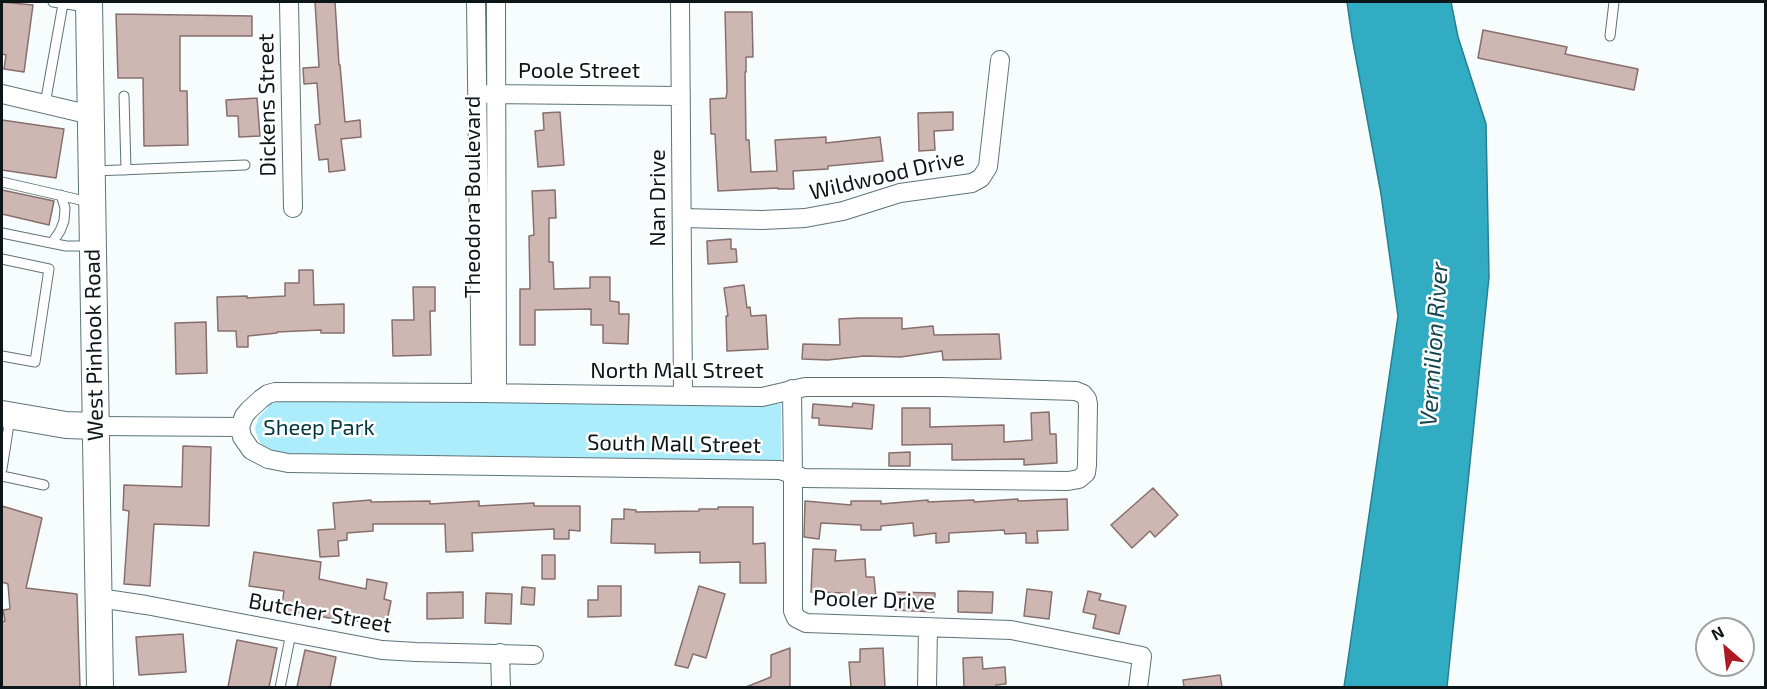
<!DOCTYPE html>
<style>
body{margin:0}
#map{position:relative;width:1767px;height:689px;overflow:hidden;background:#f7fcfd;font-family:"Exo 2",sans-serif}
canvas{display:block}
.frame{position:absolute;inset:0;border:3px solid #0c1618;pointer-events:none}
.north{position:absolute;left:1695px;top:617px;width:60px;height:60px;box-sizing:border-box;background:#fff;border:2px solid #9ea2a3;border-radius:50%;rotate:332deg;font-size:16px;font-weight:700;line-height:24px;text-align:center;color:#0c1618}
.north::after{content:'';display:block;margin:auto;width:21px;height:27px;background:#ad1a23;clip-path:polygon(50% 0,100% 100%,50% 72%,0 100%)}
</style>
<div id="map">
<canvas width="1767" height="689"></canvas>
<div class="frame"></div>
<div class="north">N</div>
</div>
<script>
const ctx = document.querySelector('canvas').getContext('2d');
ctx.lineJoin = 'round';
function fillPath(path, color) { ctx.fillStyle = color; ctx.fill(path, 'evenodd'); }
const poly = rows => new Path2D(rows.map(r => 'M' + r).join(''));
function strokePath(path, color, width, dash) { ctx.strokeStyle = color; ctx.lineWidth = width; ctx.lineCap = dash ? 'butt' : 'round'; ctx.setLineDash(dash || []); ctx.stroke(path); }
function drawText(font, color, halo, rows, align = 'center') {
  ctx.font = font + ' "Exo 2",sans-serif'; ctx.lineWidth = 5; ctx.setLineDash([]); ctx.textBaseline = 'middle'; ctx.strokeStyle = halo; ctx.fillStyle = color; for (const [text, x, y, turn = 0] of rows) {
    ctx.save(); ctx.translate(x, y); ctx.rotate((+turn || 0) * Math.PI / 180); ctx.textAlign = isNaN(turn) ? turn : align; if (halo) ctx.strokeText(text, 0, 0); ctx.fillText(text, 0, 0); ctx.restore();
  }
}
const green = poly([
 [292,398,781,404,781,462,286,457,268,451,260,443,256,433,255,427,259,417,271,404,285,399]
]);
const water = poly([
 [1347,2,1451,2,1458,37,1486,124,1489,277,1447,687,1344,687,1398,316,1381,194,1352,37,1347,2]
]);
const building = poly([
 [2,2,33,5,24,72,4,69,6,55,2,54,2,2],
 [315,2,335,2,339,65,340,65,345,122,360,120,361,137,341,139,345,170,329,172,328,159,319,160,315,125,320,124,317,83,304,84,303,68,319,67,315,2],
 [725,12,752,12,753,57,746,57,746,72,745,72,746,140,749,140,751,172,777,171,775,140,826,137,826,143,880,137,883,161,828,166,828,169,793,171,794,189,778,189,778,188,718,191,715,134,711,134,710,99,726,98,727,92,725,12],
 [116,14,252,16,252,36,180,36,180,91,187,91,188,145,144,146,143,78,118,78,116,14],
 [1483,30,1567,47,1565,54,1638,69,1634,90,1478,58,1483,30],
 [257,98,260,136,239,137,238,116,227,116,226,100,257,98],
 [560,112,564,165,538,167,535,131,544,130,543,113,560,112],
 [953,112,953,130,934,131,935,150,919,151,918,113,953,112],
 [2,120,64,129,56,178,2,170,2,120],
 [2,190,54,201,49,225,2,214,2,190],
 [555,190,556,218,549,218,549,262,553,262,554,289,590,288,590,277,610,277,610,301,619,302,619,314,629,314,628,344,603,343,603,325,591,325,591,309,535,310,535,345,520,345,520,289,530,289,529,236,534,235,532,191,555,190],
 [731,239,731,249,736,249,737,262,708,264,707,241,731,239],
 [299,270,313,270,314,305,344,304,344,333,321,333,321,330,277,332,277,333,248,336,248,347,237,347,236,331,218,331,217,297,247,296,247,298,285,296,285,283,299,283,299,270],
 [744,285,747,308,750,307,751,316,766,315,768,349,727,351,726,316,728,316,724,288,744,285],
 [413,287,435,287,435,311,430,311,431,355,393,356,392,320,414,320,413,287],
 [859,318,902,318,902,329,933,326,934,335,999,334,1001,359,943,360,942,351,901,357,864,356,828,360,802,359,803,344,840,345,839,319,859,318],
 [206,322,207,373,176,374,175,323,206,322],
 [853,403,874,405,872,429,819,425,819,418,812,418,813,404,852,407,853,403],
 [902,408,930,408,930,427,1004,425,1004,442,1032,440,1031,413,1049,412,1050,434,1056,434,1057,463,1024,465,1024,459,952,460,952,444,902,445,902,408],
 [183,446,211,447,209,526,154,524,150,586,124,584,129,511,123,510,124,485,182,487,183,446],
 [910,452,910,466,889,466,889,453,910,452],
 [1153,488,1178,515,1155,537,1150,531,1132,548,1111,525,1153,488],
 [1018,499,1018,501,1067,499,1068,530,1037,531,1038,543,1026,543,1026,533,1005,534,1004,530,949,533,949,542,936,543,936,533,914,536,913,523,881,526,881,530,861,530,861,525,821,523,819,539,804,537,805,501,851,505,851,501,881,501,881,504,928,500,928,502,974,500,974,502,1018,499],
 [371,500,371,502,430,501,430,504,479,501,479,506,534,503,534,506,580,506,580,531,569,530,569,539,554,539,554,529,472,533,473,551,446,552,445,524,373,524,373,531,347,533,347,540,338,541,339,556,320,557,318,530,335,529,333,503,371,500],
 [2,506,42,518,26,588,77,594,80,687,2,687,2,622,5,621,3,610,10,609,8,584,2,582,2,506],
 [718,507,753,507,753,544,765,543,766,583,740,583,740,562,700,563,700,552,655,553,655,544,611,543,612,519,624,519,624,509,636,510,636,512,699,511,699,509,718,509,718,507],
 [813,549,836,550,835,561,865,559,866,577,874,577,876,598,847,600,846,593,811,592,813,549],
 [254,552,321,562,319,579,366,589,367,579,387,583,384,599,391,601,386,626,345,619,345,621,313,615,281,611,284,591,249,586,254,552],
 [542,555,555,555,555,579,542,579,542,555],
 [598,586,621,586,621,616,588,617,588,600,598,600,598,586],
 [699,586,725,594,706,658,693,654,688,668,675,665,699,586],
 [522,587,535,588,534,605,521,604,522,587],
 [1027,589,1052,592,1049,619,1024,616,1027,589],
 [958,591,993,592,992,613,958,612,958,591],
 [1088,591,1101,594,1099,600,1126,606,1119,634,1093,628,1096,615,1083,612,1088,591],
 [463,592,463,618,427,619,427,593,463,592],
 [896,592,935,593,934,612,895,610,896,592],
 [486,593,512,594,511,624,485,623,486,593],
 [183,634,186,672,139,675,136,637,183,634],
 [237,640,277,648,269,687,228,687,237,640],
 [790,648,790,687,746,687,771,677,771,655,790,648],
 [883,648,885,687,851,687,849,662,860,662,860,649,883,648],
 [305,650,336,657,330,687,297,687,305,650],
 [982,657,983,669,1005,667,1006,684,996,685,996,687,964,687,963,658,982,657],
 [1220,675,1222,687,1184,687,1183,680,1220,675]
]);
const lane = poly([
 [53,2,86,7],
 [1610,36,1614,2],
 [124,96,126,170],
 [45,104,63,4],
 [94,171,245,165],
 [2,182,89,202],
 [2,233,66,246,91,246],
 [52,243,60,231,64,221,65,208,61,195],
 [2,259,49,269,35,362,2,356],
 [2,469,10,418],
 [2,476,44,485],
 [280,688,291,633]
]);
const street = poly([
 [289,2,293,208],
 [476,2,481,393],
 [496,2,497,393],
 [680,2,683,395],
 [2,94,91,115],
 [488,94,681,96],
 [682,218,762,220,805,218,843,211,900,193,972,183,981,178,988,167,1000,60],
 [805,387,942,387,1076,391,1083,394,1087,399,1088,404,1087,465,1086,473,1079,479,1068,481,804,478,780,470,288,463,268,459,251,450,242,437,240,427,244,416,249,410,261,399,268,394,275,392,481,393,762,397,805,387],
 [792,389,793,475,793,611,796,618,806,623,1011,630,1142,656,1138,688],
 [95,426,240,427],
 [99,598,146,605,382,650,416,652,534,655],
 [500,653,501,688],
 [927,688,928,627]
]);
const secondary = poly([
 [89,2,100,688],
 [2,414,66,425,95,426]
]);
const streetNames = [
 ["Poole Street",579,71],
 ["Dickens Street",267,105,-91],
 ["Wildwood Drive",887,175,-13],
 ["Theodora Boulevard",473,197,-90],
 ["Nan Drive",658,198,-90],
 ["West Pinhook Road",94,345,-91],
 ["North Mall Street",677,371],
 ["South Mall Street",674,444,1],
 ["Pooler Drive",874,600,2],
 ["Butcher Street",320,613,10]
];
const parkNames = [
 ["Sheep Park",319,428]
];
const waterNames = [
 ["Vermilion River",1434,344,-86]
];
fillPath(green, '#adedfb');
fillPath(water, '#31acc3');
strokePath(water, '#267f90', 1.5);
fillPath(building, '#ceb6b3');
strokePath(building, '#866f6d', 1.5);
strokePath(lane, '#5d747a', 11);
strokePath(street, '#5d747a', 20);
strokePath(secondary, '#5d747a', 28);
strokePath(lane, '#fff', 9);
strokePath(street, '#fff', 18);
strokePath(secondary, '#fff', 26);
drawText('22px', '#0c1618', '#fff', streetNames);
drawText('22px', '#003640', '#fff', parkNames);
drawText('italic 24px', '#11454f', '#fff', waterNames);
</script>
